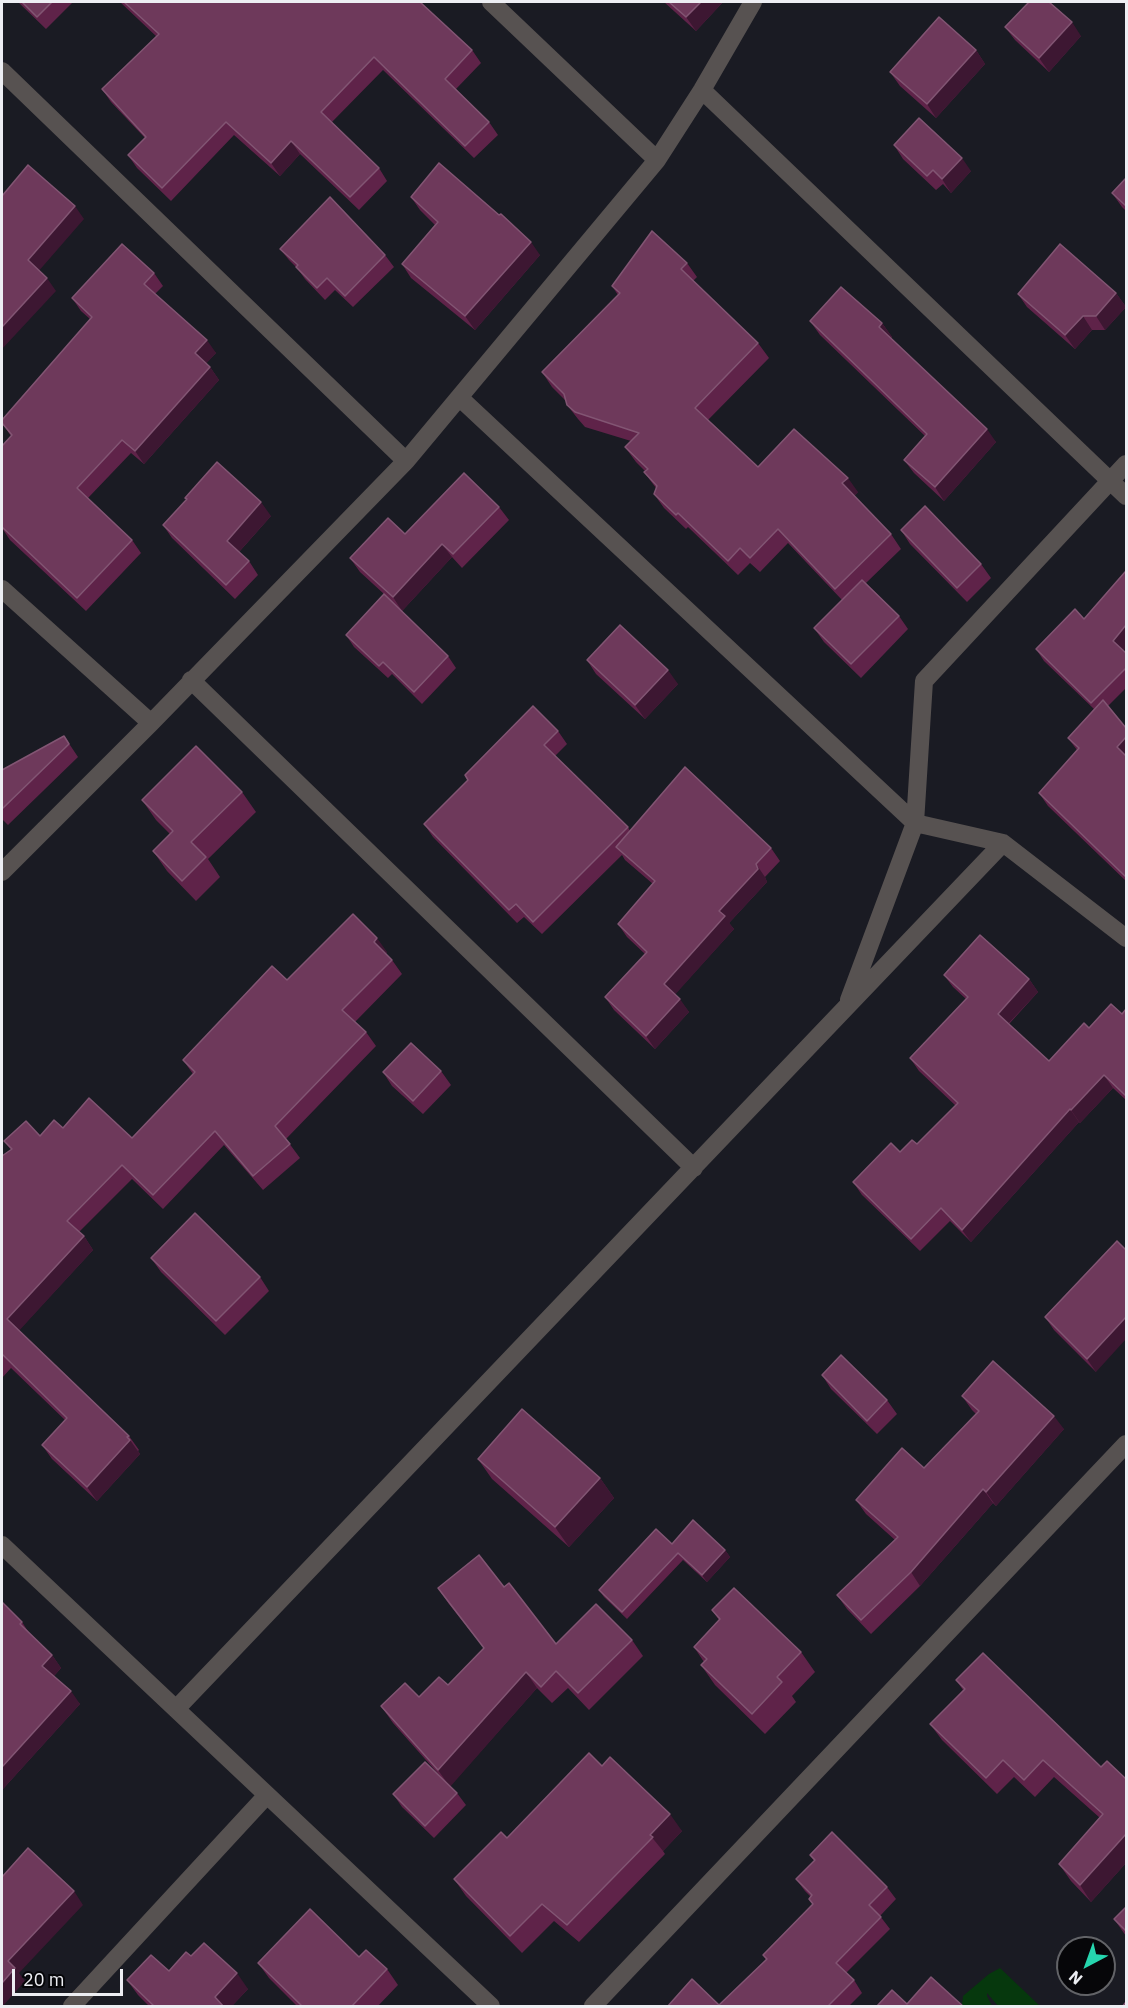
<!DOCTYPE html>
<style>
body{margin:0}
#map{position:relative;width:1128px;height:2008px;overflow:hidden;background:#1a1b23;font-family:"IBM Plex Sans",sans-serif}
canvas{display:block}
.frame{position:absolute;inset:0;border:3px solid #edeef3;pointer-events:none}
.north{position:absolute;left:1056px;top:1936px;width:60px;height:60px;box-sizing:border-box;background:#060609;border:2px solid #626367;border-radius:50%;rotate:221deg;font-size:16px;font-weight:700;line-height:24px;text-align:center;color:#edeef3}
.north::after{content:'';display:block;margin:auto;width:21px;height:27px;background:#25d5ae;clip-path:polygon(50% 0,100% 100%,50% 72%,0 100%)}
.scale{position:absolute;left:12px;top:1969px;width:111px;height:27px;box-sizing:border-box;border:3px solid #edeef3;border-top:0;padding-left:8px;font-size:18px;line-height:21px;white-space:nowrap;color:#edeef3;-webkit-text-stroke:4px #060609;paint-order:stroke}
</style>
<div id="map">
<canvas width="1128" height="2008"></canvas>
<div class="frame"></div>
<div class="north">N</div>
<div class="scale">20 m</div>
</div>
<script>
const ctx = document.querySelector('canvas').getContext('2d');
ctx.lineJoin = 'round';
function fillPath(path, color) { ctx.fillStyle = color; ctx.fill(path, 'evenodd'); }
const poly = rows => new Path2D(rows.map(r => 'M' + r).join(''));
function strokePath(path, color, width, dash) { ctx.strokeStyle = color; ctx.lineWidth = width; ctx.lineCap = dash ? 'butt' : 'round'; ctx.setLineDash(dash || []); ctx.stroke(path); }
const green = poly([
 [1000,1968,1040,2006,998,2006,987,1993,987,1996,992,2006,964,2006,962,2005,963,1996,989,1974]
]);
const minor = poly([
 [491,2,657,160],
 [2,71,406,461],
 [702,90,1126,496],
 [460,398,915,823,1003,843,1126,938],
 [2,589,151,723],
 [191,680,694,1168],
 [2,872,151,723,406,461,657,160,702,90,753,2],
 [849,1000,915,823,924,681,1126,464],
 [2,1545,491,2006],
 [176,1709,1003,843],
 [72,2006,267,1795],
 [593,2006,1126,1444]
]);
const wall = poly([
 [18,2,73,2,46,29],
 [120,2,420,2,472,50,481,63,456,89,489,122,498,135,474,158,383,70,332,122,379,168,387,181,359,210,300,154,280,176,234,135,171,201,137,168,128,155,145,138,111,102,102,89,157,37],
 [664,2,723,2,696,31],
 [1005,27,1081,36,1049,72,1015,40],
 [976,50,985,64,936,118,900,86,890,72],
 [894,145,971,171,951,193,943,184,936,190,903,159],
 [1126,178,1126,211,1122,207,1112,193],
 [411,197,540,255,475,330,411,278,402,264,435,225,420,210],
 [280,249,385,255,394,267,353,307,335,290,325,300,305,279,297,268,289,260],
 [687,263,697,277,693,281,758,343,769,358,708,420,758,467,858,492,854,496,891,534,901,549,866,583,899,616,908,629,861,678,824,642,814,628,842,600,788,543,760,572,750,563,738,575,688,527,686,529,664,508,654,494,656,488,644,472,645,471,636,462,625,447,631,441,585,427,578,419,567,405,566,401,552,387,542,372,618,295,612,286],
 [154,273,163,286,155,294,216,353,206,363,210,367,219,380,144,464,131,453,88,498,132,540,141,553,86,611,10,540,2,528,11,436,2,423,90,319,81,311,72,298],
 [1116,293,1126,307,1105,330,1092,330,1075,349,1027,307,1018,294],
 [810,321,882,323,892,337,891,338,996,442,944,501,914,473,904,460,925,436,820,335],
 [499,507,509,520,462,568,452,557,402,611,448,656,456,668,422,704,392,674,388,678,354,647,346,635,384,594,360,572,350,558,405,534],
 [271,516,239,552,249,561,258,575,235,599,172,538,163,525],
 [901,530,981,564,991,578,967,602,910,544],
 [1084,619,1126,653,1126,688,1108,706,1126,728,1126,881,1048,806,1039,793,1077,750,1068,738,1094,709,1044,661,1036,649],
 [587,660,678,684,645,719,596,674],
 [558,731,567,744,555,756,628,827,630,831,771,848,780,861,765,877,767,882,729,923,734,929,675,994,689,1012,655,1049,614,1010,605,997,645,954,627,937,618,924,653,884,625,860,622,855,542,934,524,917,517,923,433,837,424,824],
 [64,736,78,757,8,825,2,819,2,770],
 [242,792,256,812,208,859,220,877,196,901,167,871,153,851,170,834,156,820,142,800],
 [387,952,386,954,392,960,402,974,355,1022,366,1032,376,1046,286,1139,300,1158,263,1190,224,1145,163,1209,132,1179,79,1232,84,1236,93,1250,19,1330,129,1436,139,1450,138,1451,140,1454,97,1501,52,1459,42,1445,65,1420,11,1368,2,1378,2,1156,11,1150,4,1141,40,1136,63,1128,132,1138,193,1074,183,1060,287,980],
 [944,975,1029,979,1038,992,1009,1024,1049,1061,1089,1028,1122,1014,1126,1009,1126,1100,1113,1088,1080,1123,1079,1122,971,1242,950,1221,920,1251,862,1195,853,1182,900,1152,917,1144,956,1106,919,1071,910,1058,966,999,953,987],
 [441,1071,451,1085,423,1114,392,1086,383,1072],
 [1117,1241,1096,1372,1054,1330,1045,1317],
 [151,1258,260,1277,269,1291,225,1335,161,1272],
 [822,1375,887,1400,897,1414,877,1434,831,1389],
 [962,1396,1064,1429,996,1506,993,1503,920,1586,871,1634,847,1609,837,1595,895,1540,866,1514,856,1500,924,1468,976,1414,972,1410],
 [478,1459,600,1478,614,1498,569,1547,492,1479],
 [672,1544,725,1550,730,1557,707,1582,683,1560,627,1619,604,1597,599,1590],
 [504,1587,556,1644,632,1640,643,1656,589,1710,568,1688,552,1703,537,1688,450,1786,457,1793,466,1805,434,1838,402,1807,393,1794,441,1777,393,1723,381,1706,419,1697,448,1685,484,1648,449,1604,438,1588],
 [2,1602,22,1622,31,1636,52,1655,61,1668,54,1676,80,1704,2,1790],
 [712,1610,801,1652,815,1672,792,1696,796,1702,765,1734,715,1685,701,1665,704,1662,694,1647,719,1620],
 [956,1680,1101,1767,1126,1779,1126,1863,1091,1902,1071,1881,1059,1864,1100,1818,1054,1777,1035,1797,1014,1777,997,1794,942,1740,930,1724,963,1690],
 [602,1766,682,1831,663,1851,665,1854,579,1942,554,1921,522,1953,466,1896,454,1879],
 [810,1855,887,1887,896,1899,880,1916,890,1929,846,1973,854,1980,862,1993,848,2007,667,2007,719,2005,766,1960,763,1955,813,1905,809,1899,811,1897,805,1891,796,1879,814,1861],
 [1126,1907,1126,1936,1114,1919],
 [191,1956,248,1989,231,2007,150,2007,138,1995,127,1980,169,1971],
 [359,1957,387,1969,398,1985,377,2007,298,2007,269,1978,258,1963]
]);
const shadedWall = poly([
 [701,2,723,2,696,31,686,17],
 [1072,22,1081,36,1049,72,1039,58],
 [976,50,985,64,936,118,927,104],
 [291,141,300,154,280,176,271,163],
 [962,158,971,171,951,193,942,179],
 [75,206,84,219,37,273,28,260],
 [531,242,540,255,475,330,465,316],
 [47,278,56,291,2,349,2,327],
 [1116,293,1126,307,1105,330,1096,316],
 [1083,316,1092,330,1075,349,1065,335],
 [882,323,892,337,888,340,879,327],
 [207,340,216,353,204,366,195,353],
 [210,367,219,380,144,464,135,451],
 [987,429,996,442,944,501,935,487],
 [848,478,858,492,852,498,842,483],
 [261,502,271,516,237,554,227,541],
 [442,544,452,557,402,611,393,597],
 [1126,625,1126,647,1122,653,1113,641],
 [668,670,678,684,645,719,635,705],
 [1126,737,1126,761,1117,747],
 [756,864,765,877,767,882,729,923,734,929,673,997,664,984],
 [377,938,387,952,384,956,374,942],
 [1029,979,1038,992,1006,1026,998,1014],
 [680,999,689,1012,655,1049,646,1036],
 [1104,1075,1113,1088,1080,1123,1071,1110],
 [1070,1109,1079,1122,971,1242,962,1230],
 [84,1236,93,1250,17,1333,7,1319],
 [1126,1317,1126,1339,1096,1372,1087,1359],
 [1054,1416,1064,1429,996,1506,986,1492],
 [130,1440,140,1454,97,1501,87,1487],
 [600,1478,614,1498,569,1547,555,1527],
 [983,1489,993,1503,920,1586,911,1572],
 [725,1550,730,1557,707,1582,702,1575],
 [52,1655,61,1668,51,1679,42,1666],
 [526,1672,537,1688,450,1787,438,1770],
 [71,1691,80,1704,2,1790,2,1767],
 [670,1814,682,1831,663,1851,650,1835],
 [1126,1834,1126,1863,1091,1902,1080,1885],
 [74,1891,83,1905,19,1973,25,1981,2,2007,2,1983,8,1961],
 [237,1973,248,1989,231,2007,222,2007,215,1997]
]);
const building = poly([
 [22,2,52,2,37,17,22,2],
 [124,2,420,2,472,50,445,79,489,122,465,146,374,57,321,112,379,168,350,197,291,141,271,163,226,122,162,188,128,155,146,137,102,89,159,34,124,2],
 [669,2,701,2,686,17,669,2],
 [1029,2,1049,2,1072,22,1039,58,1005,27,1029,2],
 [939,17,976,50,927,104,890,72,939,17],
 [919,118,962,158,942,179,933,170,927,176,894,145,919,118],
 [439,163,499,215,501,214,531,242,465,316,402,264,438,222,411,197,439,163],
 [28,165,75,206,28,260,47,278,2,327,2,196,28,165],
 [1126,178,1126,206,1112,193,1126,178],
 [330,197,385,255,345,296,327,278,317,288,296,267,298,265,280,249,330,197],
 [652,231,687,263,681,269,758,343,695,408,758,467,794,429,848,478,842,483,891,534,835,589,778,529,750,558,740,548,728,561,678,513,676,515,654,494,657,486,644,472,648,469,625,447,639,433,575,412,567,405,564,394,542,372,620,293,612,286,652,231],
 [122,244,154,273,144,284,207,340,195,353,210,367,135,451,122,440,77,488,132,540,77,598,2,527,2,446,12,435,2,423,2,420,92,317,72,298,122,244],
 [1060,244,1116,293,1096,316,1083,316,1065,335,1018,294,1060,244],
 [841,287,882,323,879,327,987,429,935,487,904,460,927,434,810,321,841,287],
 [217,462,261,502,227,541,249,561,226,585,163,525,187,499,185,498,217,462],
 [464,473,499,507,453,554,442,544,393,597,350,558,388,518,405,534,464,473],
 [925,506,981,564,957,588,901,530,925,506],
 [1125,572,1126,574,1126,625,1113,641,1126,653,1126,668,1091,703,1036,649,1075,609,1084,619,1125,572],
 [862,580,899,616,851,664,814,628,862,580],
 [384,594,448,656,414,692,383,662,379,666,346,635,384,594],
 [620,625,668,670,635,705,587,660,620,625],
 [1103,700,1126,728,1126,737,1117,747,1126,756,1126,877,1039,793,1079,748,1068,738,1103,700],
 [533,706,558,731,544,745,628,827,533,922,516,904,509,910,424,824,468,780,465,775,533,706],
 [64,736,69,744,2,809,2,770,64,736],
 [196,746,242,792,191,842,206,857,182,881,153,851,173,831,142,800,196,746],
 [685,767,771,848,756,864,758,869,719,911,725,916,664,984,680,999,646,1036,605,997,647,952,618,924,655,881,616,847,685,767],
 [353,914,377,938,374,942,392,960,342,1010,366,1032,275,1126,290,1144,253,1176,215,1131,153,1195,122,1165,67,1221,84,1236,7,1319,129,1436,127,1437,130,1440,87,1487,42,1445,67,1418,2,1354,2,1156,12,1149,4,1141,26,1121,40,1136,54,1120,63,1128,89,1098,132,1138,195,1072,183,1060,272,966,287,980,353,914],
 [980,935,1029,979,998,1014,1049,1061,1084,1023,1089,1028,1111,1004,1122,1014,1126,1009,1126,1096,1104,1075,1071,1110,1070,1109,962,1230,941,1208,911,1239,853,1182,891,1143,900,1152,912,1140,917,1144,958,1103,910,1058,968,997,944,975,980,935],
 [411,1043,441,1071,413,1101,383,1072,411,1043],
 [195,1213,260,1277,216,1321,151,1258,195,1213],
 [1117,1241,1126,1250,1126,1317,1087,1359,1045,1317,1117,1241],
 [841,1355,887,1400,867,1421,822,1375,841,1355],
 [993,1361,1054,1416,986,1492,983,1489,911,1572,861,1620,837,1595,898,1537,856,1500,902,1448,924,1468,979,1411,962,1396,993,1361],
 [522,1409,600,1478,555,1527,478,1459,522,1409],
 [693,1520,725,1550,702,1575,678,1553,622,1612,599,1590,656,1529,672,1544,693,1520],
 [479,1555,504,1587,509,1583,556,1644,596,1604,632,1640,578,1693,556,1671,541,1687,526,1672,438,1770,381,1706,405,1683,419,1697,439,1677,448,1685,484,1648,438,1588,479,1555],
 [734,1588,801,1652,777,1677,782,1682,752,1714,701,1665,707,1659,694,1647,720,1619,712,1610,734,1588],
 [2,1602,22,1622,20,1624,52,1655,42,1666,71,1691,2,1767,2,1602],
 [983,1653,1101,1767,1107,1761,1126,1779,1126,1834,1080,1885,1059,1864,1103,1814,1043,1760,1024,1780,1003,1760,986,1778,930,1724,965,1689,956,1680,983,1653],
 [589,1753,602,1766,610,1757,670,1814,650,1835,653,1837,567,1925,542,1904,510,1936,454,1879,501,1832,507,1838,589,1753],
 [425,1762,457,1793,425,1826,393,1794,425,1762],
 [832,1832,887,1887,869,1905,881,1917,836,1963,854,1980,827,2007,667,2007,692,1979,719,2005,767,1959,763,1955,813,1904,809,1899,812,1895,796,1879,815,1860,810,1855,832,1832],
 [28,1848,74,1891,8,1961,15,1968,2,1983,2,1877,28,1848],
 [1126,1907,1126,1931,1114,1919,1126,1907],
 [310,1909,359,1957,366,1950,387,1969,351,2007,303,2007,258,1963,310,1909],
 [204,1943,237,1973,215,1997,224,2007,155,2007,127,1980,151,1955,169,1971,186,1952,191,1956,204,1943],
 [931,1977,964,2007,876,2007,892,1990,907,2004,931,1977],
 [1126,2002,1126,2007,1122,2007,1126,2002]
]);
fillPath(green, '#06380d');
strokePath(minor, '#575251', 18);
fillPath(wall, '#5f2349');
fillPath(shadedWall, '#3d1732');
fillPath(building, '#6e395b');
strokePath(building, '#825573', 1.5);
</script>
